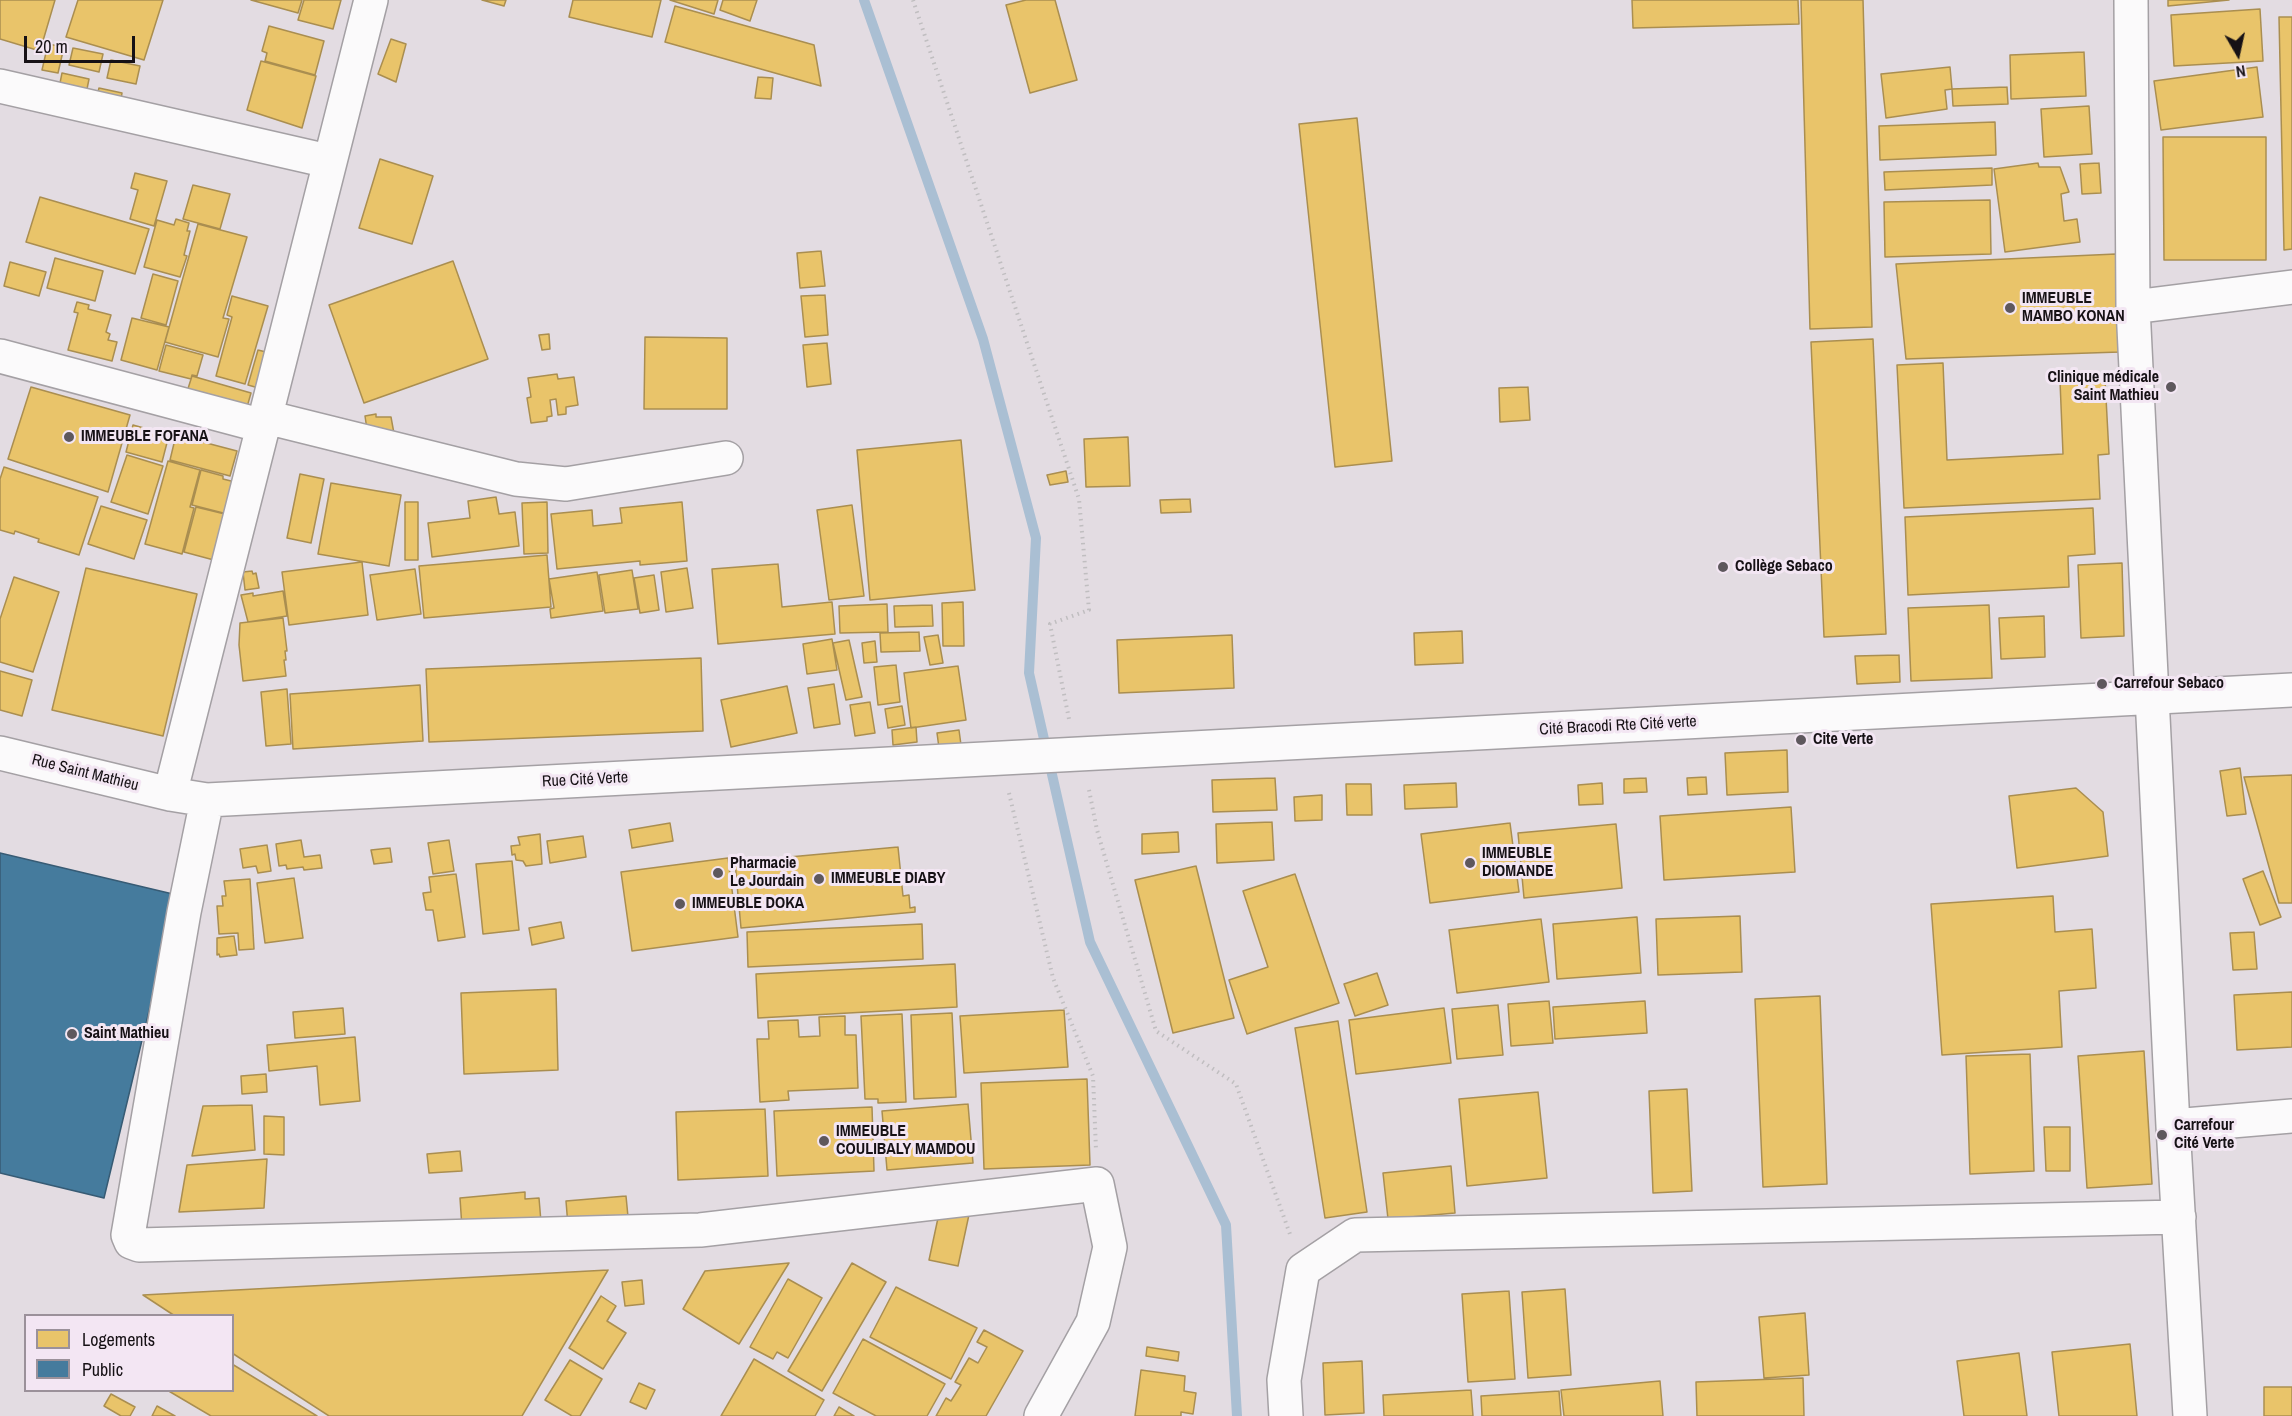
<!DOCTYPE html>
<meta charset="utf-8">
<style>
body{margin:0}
#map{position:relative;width:2292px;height:1416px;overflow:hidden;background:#e3dce2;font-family:"Archivo Narrow",sans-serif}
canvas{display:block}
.legend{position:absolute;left:24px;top:1314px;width:210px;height:78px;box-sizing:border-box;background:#f3e6f3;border:2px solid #9b919a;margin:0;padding:8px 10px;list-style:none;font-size:18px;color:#161115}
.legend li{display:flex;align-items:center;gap:12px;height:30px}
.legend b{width:30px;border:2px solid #9b919a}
.north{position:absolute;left:2208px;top:24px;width:60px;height:60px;-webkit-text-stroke:4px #f3e6f3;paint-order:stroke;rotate:171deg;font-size:16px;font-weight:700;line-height:24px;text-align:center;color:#161115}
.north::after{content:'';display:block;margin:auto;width:21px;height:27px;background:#161115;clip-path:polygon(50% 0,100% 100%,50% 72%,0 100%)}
.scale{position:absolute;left:24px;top:36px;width:111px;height:27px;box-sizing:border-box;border:3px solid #161115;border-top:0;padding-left:8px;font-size:18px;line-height:21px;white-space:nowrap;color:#161115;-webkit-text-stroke:4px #f3e6f3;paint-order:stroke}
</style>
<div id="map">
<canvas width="2292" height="1416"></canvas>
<ul class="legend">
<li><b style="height:16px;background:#e9c46a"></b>Logements</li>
<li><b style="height:16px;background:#457b9d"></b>Public</li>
</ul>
<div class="north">N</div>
<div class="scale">20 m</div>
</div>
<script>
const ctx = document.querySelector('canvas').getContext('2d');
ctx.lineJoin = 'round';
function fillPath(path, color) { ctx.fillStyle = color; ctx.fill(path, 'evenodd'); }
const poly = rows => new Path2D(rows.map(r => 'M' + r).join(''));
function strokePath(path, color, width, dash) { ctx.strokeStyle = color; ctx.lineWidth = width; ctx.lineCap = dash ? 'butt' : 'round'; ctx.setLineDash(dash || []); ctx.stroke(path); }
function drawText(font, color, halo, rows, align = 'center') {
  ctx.font = font + ' "Archivo Narrow",sans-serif'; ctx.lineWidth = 6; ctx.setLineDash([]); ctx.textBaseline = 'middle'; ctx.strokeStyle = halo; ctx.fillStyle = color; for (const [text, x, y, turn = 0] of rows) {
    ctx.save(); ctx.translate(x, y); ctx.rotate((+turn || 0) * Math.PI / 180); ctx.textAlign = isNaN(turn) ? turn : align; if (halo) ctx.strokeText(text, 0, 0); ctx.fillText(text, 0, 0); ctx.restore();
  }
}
const homes = poly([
 [0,0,55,0,40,51,0,39,0,0],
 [78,0,163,0,144,60,66,37,78,0],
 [251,0,302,0,298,13,251,0],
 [304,0,341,0,333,29,298,20,304,0],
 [482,0,506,0,504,6,482,0],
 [573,0,661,0,652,37,569,17,573,0],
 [670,0,718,0,714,14,670,0],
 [723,0,757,0,750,21,720,10,723,0],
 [1026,0,1055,0,1077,80,1030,93,1006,5,1026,0],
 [1632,0,1798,0,1799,24,1633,28,1632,0],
 [1801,0,1863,0,1872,327,1810,329,1801,0],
 [2168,0,2229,0,2168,6,2168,0],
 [675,6,814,45,821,86,665,42,675,6],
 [2260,9,2263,61,2174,66,2171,15,2260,9],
 [2279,17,2292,17,2292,249,2284,250,2279,17],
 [269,26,324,41,315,75,265,61,267,53,262,51,269,26],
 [391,39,406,44,396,82,378,74,391,39],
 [48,44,64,47,58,73,42,70,48,44],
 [73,48,103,54,99,72,69,65,73,48],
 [2084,52,2086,96,2011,99,2010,55,2084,52],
 [111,60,140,66,136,84,107,78,111,60],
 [261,61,316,76,302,128,247,110,261,61],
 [1950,67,1952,89,1945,90,1947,109,1886,118,1881,74,1950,67],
 [2257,67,2263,117,2161,130,2154,81,2257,67],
 [62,73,89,79,86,94,59,88,62,73],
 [758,77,773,78,771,99,755,98,758,77],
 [2007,87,2008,104,1953,106,1952,89,2007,87],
 [99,88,122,93,120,104,96,99,99,88],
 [2089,106,2092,154,2044,157,2041,109,2089,106],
 [1357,118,1392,461,1335,467,1299,124,1357,118],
 [1995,122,1996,155,1880,160,1879,126,1995,122],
 [2163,137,2266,137,2266,260,2164,260,2163,137],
 [380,159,433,176,412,244,359,228,380,159],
 [2038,163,2039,167,2060,167,2069,192,2061,194,2064,221,2077,219,2080,242,2005,252,1994,169,2038,163],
 [2099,163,2101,193,2082,194,2080,164,2099,163],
 [1992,168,1992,185,1885,190,1884,172,1992,168],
 [135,173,167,181,154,226,130,219,138,190,131,188,135,173],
 [193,185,230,194,220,229,183,219,193,185],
 [40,197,149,229,135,274,26,242,40,197],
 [1990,200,1991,254,1885,257,1884,202,1990,200],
 [176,219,189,223,187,231,190,231,184,255,187,256,180,277,144,267,157,220,174,225,176,219],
 [198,224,247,237,223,318,229,319,218,357,165,342,198,224],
 [821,251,825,286,800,288,797,253,821,251],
 [2116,254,2120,352,1906,359,1896,264,2116,254],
 [55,258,103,271,95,301,47,288,55,258],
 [453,261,488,359,364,403,329,305,453,261],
 [10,262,46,272,39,296,4,286,10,262],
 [153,274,178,281,166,325,141,318,153,274],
 [825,295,828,335,805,337,801,296,825,295],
 [232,296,268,306,245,384,216,376,232,317,227,315,232,296],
 [77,302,89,305,88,309,111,315,106,332,110,334,108,340,117,342,112,361,68,350,78,313,74,312,77,302],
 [132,318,169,327,157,370,121,360,132,318],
 [549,334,550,349,542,350,539,335,549,334],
 [645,337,727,338,727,409,644,409,645,337],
 [1873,339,1886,634,1824,637,1811,342,1873,339],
 [827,343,831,384,807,387,803,345,827,343],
 [166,345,203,355,197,376,192,375,191,379,159,371,166,345],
 [258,350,278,355,269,391,248,385,258,350],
 [1943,363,1947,460,2063,454,2060,381,2105,379,2109,454,2098,455,2100,499,1904,508,1897,365,1943,363],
 [557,374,558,379,574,377,578,405,566,407,566,414,558,415,556,399,550,400,552,416,547,417,547,421,531,423,527,398,531,397,528,378,557,374],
 [192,376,251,393,245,414,185,398,192,376],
 [31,387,130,415,108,492,8,459,31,387],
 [1528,387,1530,420,1500,422,1499,388,1528,387],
 [376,414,376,417,391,417,395,439,369,443,365,416,376,414],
 [133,425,169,435,162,462,126,452,133,425],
 [176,435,237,451,230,476,170,460,176,435],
 [1128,437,1130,486,1086,487,1084,439,1128,437],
 [961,440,975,590,870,600,857,450,961,440],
 [127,455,163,466,148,514,111,502,127,455],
 [168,461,200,470,190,507,194,508,182,554,145,544,168,461],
 [4,467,98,497,79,555,38,542,39,539,15,531,14,534,0,530,0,479,4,467],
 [201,470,223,476,223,479,239,483,231,515,192,505,201,470],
 [1066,471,1068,482,1050,485,1047,475,1066,471],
 [300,474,324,479,311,543,287,538,300,474],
 [331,483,401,495,389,566,318,554,331,483],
 [496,497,499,514,515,512,519,546,432,557,428,523,470,518,468,501,496,497],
 [1190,499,1191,512,1161,513,1160,500,1190,499],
 [405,502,418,502,418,560,405,560,405,502],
 [547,502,548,553,524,554,522,503,547,502],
 [682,502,687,561,640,565,640,561,557,569,551,514,592,510,593,526,622,523,620,508,682,502],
 [852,505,864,596,829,600,817,510,852,505],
 [101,506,147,520,134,559,88,544,101,506],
 [196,507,237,517,225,563,184,552,196,507],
 [2093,508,2095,554,2068,556,2069,587,1908,595,1905,517,2093,508],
 [547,555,551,607,424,618,419,566,547,555],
 [362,562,368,615,289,625,282,572,362,562],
 [2122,563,2124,636,2081,638,2078,565,2122,563],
 [778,564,782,607,832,602,835,634,718,644,712,569,778,564],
 [86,568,197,594,163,736,52,710,86,568],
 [687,568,693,608,666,612,661,572,687,568],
 [415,569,421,614,377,620,370,575,415,569],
 [632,570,638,609,605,613,599,575,632,570],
 [252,571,253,574,256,573,259,588,245,590,243,572,252,571],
 [597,572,603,611,551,618,550,609,554,608,549,579,597,572],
 [654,575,659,610,640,613,634,578,654,575],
 [14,577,59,592,33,672,0,662,0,619,14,577],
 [283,591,287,616,248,622,241,595,253,593,253,596,283,591],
 [963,602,964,646,943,646,942,603,963,602],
 [887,604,888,632,840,633,839,606,887,604],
 [932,605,933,626,895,627,894,606,932,605],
 [1989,605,1992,678,1911,681,1908,608,1989,605],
 [2044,616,2045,657,2001,659,1999,618,2044,616],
 [283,618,287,651,285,651,286,660,284,660,286,676,243,681,239,645,240,623,283,618],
 [1462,631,1463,663,1415,665,1414,633,1462,631],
 [919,632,920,651,881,652,880,633,919,632],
 [938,635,943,663,930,665,924,637,938,635],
 [1232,635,1234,688,1119,693,1117,640,1232,635],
 [832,639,837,670,807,674,803,644,832,639],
 [849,640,862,697,846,700,833,643,849,640],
 [875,641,877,662,864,663,862,643,875,641],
 [1899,655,1900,682,1857,684,1855,656,1899,655],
 [701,658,703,731,429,742,426,669,701,658],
 [896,665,900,702,878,705,874,667,896,665],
 [958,666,966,720,911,728,904,673,958,666],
 [0,671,32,680,22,716,0,710,0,671],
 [834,684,840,724,814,728,808,688,834,684],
 [420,685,423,741,293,749,290,694,420,685],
 [787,686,797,733,731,747,721,700,787,686],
 [287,689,291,744,266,746,261,692,287,689],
 [870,702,875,733,855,736,850,705,870,702],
 [902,706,905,725,888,728,885,709,902,706],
 [916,727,917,742,893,745,892,730,916,727],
 [959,730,961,745,939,748,937,733,959,730],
 [1787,750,1788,792,1727,795,1725,753,1787,750],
 [2240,768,2246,814,2227,816,2220,771,2240,768],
 [2292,775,2292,903,2279,903,2244,777,2292,775],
 [1706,777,1707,794,1688,795,1687,778,1706,777],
 [1275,778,1277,810,1213,812,1212,780,1275,778],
 [1646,778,1647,792,1624,793,1624,779,1646,778],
 [1456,783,1457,807,1405,809,1404,785,1456,783],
 [1602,783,1603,804,1579,805,1578,785,1602,783],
 [1346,784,1371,784,1372,815,1347,815,1346,784],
 [2076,788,2103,812,2108,856,2017,868,2009,796,2076,788],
 [1322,795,1322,820,1295,821,1294,797,1322,795],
 [1791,807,1795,872,1664,880,1660,816,1791,807],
 [1272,822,1274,860,1217,863,1216,824,1272,822],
 [670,823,673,841,632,848,629,830,670,823],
 [1510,823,1519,892,1430,903,1421,834,1510,823],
 [1616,824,1622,888,1524,898,1518,833,1616,824],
 [1178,832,1179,852,1142,854,1142,834,1178,832],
 [540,834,542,864,526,866,523,861,516,860,515,854,512,855,511,846,520,845,518,837,540,834],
 [583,836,586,857,550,863,547,841,583,836],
 [301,840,304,857,320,855,322,868,304,870,303,867,287,869,286,865,279,866,276,844,301,840],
 [449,840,454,871,433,874,428,843,449,840],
 [267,845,271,871,258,873,256,866,243,868,240,849,267,845],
 [898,847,903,896,909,895,910,908,915,907,915,912,741,928,735,862,898,847],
 [390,848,392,862,374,864,371,850,390,848],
 [728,858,738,937,632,951,621,872,728,858],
 [512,861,519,930,483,934,476,864,512,861],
 [1196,866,1234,1018,1173,1033,1135,880,1196,866],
 [2263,871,2281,917,2260,925,2243,879,2263,871],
 [456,874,465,937,438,941,433,910,426,910,423,893,431,892,429,877,456,874],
 [1295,874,1339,1003,1247,1034,1229,980,1268,967,1243,891,1295,874],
 [294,878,303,938,265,943,257,883,294,878],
 [250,879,254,949,239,950,238,933,219,934,217,906,223,906,222,896,226,896,224,881,250,879],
 [2053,896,2055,932,2092,929,2096,988,2059,991,2062,1047,1942,1055,1931,904,2053,896],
 [1740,916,1742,972,1658,975,1656,919,1740,916],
 [1637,917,1641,973,1557,979,1553,924,1637,917],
 [1541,919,1549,982,1457,993,1449,930,1541,919],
 [561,922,564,938,532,945,529,928,561,922],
 [922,924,923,959,748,967,747,932,922,924],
 [2254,932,2257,969,2233,970,2230,933,2254,932],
 [234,936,237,955,220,957,219,954,217,955,217,938,234,936],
 [955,964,957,1007,758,1018,756,974,955,964],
 [1377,973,1388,1005,1355,1016,1344,984,1377,973],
 [556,989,558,1070,464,1074,461,993,556,989],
 [2292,992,2292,1047,2237,1050,2234,995,2292,992],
 [1820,996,1827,1184,1763,1187,1755,999,1820,996],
 [1549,1001,1553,1043,1511,1046,1508,1004,1549,1001],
 [1645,1001,1647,1033,1555,1039,1553,1007,1645,1001],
 [1498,1005,1503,1055,1457,1059,1452,1009,1498,1005],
 [343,1008,345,1034,295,1038,293,1012,343,1008],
 [1444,1008,1451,1063,1356,1074,1349,1020,1444,1008],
 [1064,1010,1068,1067,964,1073,960,1016,1064,1010],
 [952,1013,956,1097,914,1099,911,1015,952,1013],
 [902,1014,906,1102,878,1103,878,1099,865,1099,861,1016,902,1014],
 [845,1016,845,1035,856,1035,858,1088,788,1091,789,1100,760,1102,757,1039,769,1039,768,1021,798,1020,799,1037,820,1036,819,1017,845,1016],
 [1338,1021,1367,1212,1325,1218,1295,1028,1338,1021],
 [355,1037,360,1101,320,1105,317,1066,269,1071,267,1045,355,1037],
 [2144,1051,2152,1184,2087,1188,2078,1056,2144,1051],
 [2030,1054,2034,1171,1970,1174,1966,1056,2030,1054],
 [266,1074,267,1092,242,1094,241,1076,266,1074],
 [1087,1079,1090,1165,984,1169,981,1083,1087,1079],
 [1687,1089,1692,1191,1653,1193,1649,1091,1687,1089],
 [1538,1092,1547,1178,1467,1186,1459,1099,1538,1092],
 [968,1104,973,1163,887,1170,882,1111,968,1104],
 [252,1105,255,1150,192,1156,203,1106,252,1105],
 [872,1107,874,1171,777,1176,774,1111,872,1107],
 [765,1109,768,1176,678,1180,676,1112,765,1109],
 [264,1116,284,1117,284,1155,264,1154,264,1116],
 [2044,1127,2070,1127,2070,1171,2046,1171,2044,1127],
 [460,1151,462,1171,429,1173,427,1154,460,1151],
 [267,1159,264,1208,179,1212,187,1165,267,1159],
 [1451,1166,1455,1213,1388,1219,1383,1173,1451,1166],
 [525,1192,525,1199,539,1198,541,1222,462,1228,460,1198,525,1192],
 [626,1196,629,1227,568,1226,566,1201,626,1196],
 [941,1204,970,1210,958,1266,929,1260,941,1204],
 [789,1263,739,1344,683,1309,705,1271,789,1263],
 [852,1263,886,1282,822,1391,788,1371,852,1263],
 [608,1270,522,1416,329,1416,232,1353,232,1316,175,1316,143,1295,608,1270],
 [788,1279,822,1298,788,1358,777,1352,773,1359,750,1347,788,1279],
 [642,1280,644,1304,625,1306,622,1282,642,1280],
 [896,1287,977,1328,951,1379,870,1337,896,1287],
 [1565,1289,1571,1375,1528,1378,1522,1292,1565,1289],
 [1509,1291,1515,1379,1468,1382,1462,1294,1509,1291],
 [601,1296,616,1306,607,1321,626,1333,603,1369,569,1348,601,1296],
 [1805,1313,1809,1375,1764,1378,1759,1317,1805,1313],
 [984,1330,1023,1351,986,1416,936,1416,946,1398,951,1401,961,1385,955,1382,969,1358,978,1363,987,1347,977,1342,984,1330],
 [863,1339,945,1384,927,1416,876,1416,833,1393,863,1339],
 [2130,1344,2137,1416,2059,1416,2052,1352,2130,1344],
 [1147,1347,1179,1352,1178,1361,1146,1356,1147,1347],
 [2019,1353,2027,1416,1964,1416,1957,1361,2019,1353],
 [754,1359,824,1400,815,1416,721,1416,754,1359],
 [570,1360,602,1379,580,1416,572,1416,545,1400,570,1360],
 [1362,1361,1364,1413,1325,1415,1323,1363,1362,1361],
 [232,1364,317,1416,211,1416,167,1390,232,1390,232,1364],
 [1141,1370,1185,1376,1184,1391,1196,1393,1193,1414,1181,1412,1181,1416,1135,1416,1141,1370],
 [1803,1378,1804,1416,1697,1416,1696,1382,1803,1378],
 [1660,1381,1663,1416,1564,1416,1561,1390,1660,1381],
 [639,1383,655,1390,646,1409,630,1402,639,1383],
 [2264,1387,2292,1387,2292,1416,2264,1416,2264,1387],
 [1471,1390,1473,1416,1384,1416,1383,1395,1471,1390],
 [1559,1391,1561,1416,1482,1416,1481,1396,1559,1391],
 [111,1394,135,1407,130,1416,121,1416,104,1406,111,1394],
 [157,1406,175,1416,152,1416,157,1406],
 [839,1407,854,1416,834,1416,839,1407]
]);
const public = poly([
 [0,853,177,895,104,1198,0,1173,0,853]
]);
const stream = poly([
 [864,0,983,339,1036,538,1029,673,1090,942,1226,1225,1237,1416]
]);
const path = poly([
 [913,0,1079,499,1089,610,1050,624,1069,719],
 [1089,790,1097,830,1156,1031,1236,1084,1291,1237],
 [1009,793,1053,978,1093,1076,1096,1150]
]);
const minor = poly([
 [2131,0,2133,307,2173,1126,2190,1416],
 [0,86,328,161],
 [2133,307,2292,287],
 [0,356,263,426],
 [266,417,516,479,566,484,726,458],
 [0,753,170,794,207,800,2292,690],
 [170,794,371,0],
 [207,800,184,912,128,1235,131,1242,139,1245,700,1230,1097,1184,1110,1247,1093,1322,1041,1416],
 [2173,1126,2292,1116],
 [1286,1416,1284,1380,1303,1270,1355,1235,2179,1217]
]);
const markers = [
 [2010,308,6,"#5e585d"],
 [2171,387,6,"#5e585d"],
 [69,437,6,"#5e585d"],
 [1723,567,6,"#5e585d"],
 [2102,684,6,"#5e585d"],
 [1801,740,6,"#5e585d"],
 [1470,863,6,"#5e585d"],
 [718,873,6,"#5e585d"],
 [819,879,6,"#5e585d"],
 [680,904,6,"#5e585d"],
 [72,1034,6,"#5e585d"],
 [2162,1135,6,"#5e585d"],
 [824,1141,6,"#5e585d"]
];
const poiNames = [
 ["IMMEUBLE",2022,299],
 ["MAMBO KONAN",2022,317],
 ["Clinique médicale",2159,378,"right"],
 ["Saint Mathieu",2159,396,"right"],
 ["IMMEUBLE FOFANA",81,437],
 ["Collège Sebaco",1735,567],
 ["Carrefour Sebaco",2114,684],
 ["Cite Verte",1813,740],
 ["IMMEUBLE",1482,854],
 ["DIOMANDE",1482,872],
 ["Pharmacie",730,864],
 ["Le Jourdain",730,882],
 ["IMMEUBLE DIABY",831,879],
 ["IMMEUBLE DOKA",692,904],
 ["Saint Mathieu",84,1034],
 ["Carrefour",2174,1126],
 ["Cité Verte",2174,1144],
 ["IMMEUBLE",836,1132],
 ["COULIBALY MAMDOU",836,1150]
];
const streetNames = [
 ["Cité Bracodi Rte Cité verte",1618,726,-3],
 ["Rue Saint Mathieu",85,773,14],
 ["Rue Cité Verte",585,780,-3]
];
fillPath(homes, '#e9c46a');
strokePath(homes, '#aa8e50', 1.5);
fillPath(public, '#457b9d');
strokePath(public, '#375b74', 1.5);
strokePath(stream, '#aabfd3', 10);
strokePath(minor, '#a4a0a4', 36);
strokePath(path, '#c0bec0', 4, [1.5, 4.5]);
strokePath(minor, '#fbfafb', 33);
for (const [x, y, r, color] of markers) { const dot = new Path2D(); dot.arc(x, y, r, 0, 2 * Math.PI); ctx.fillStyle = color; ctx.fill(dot); strokePath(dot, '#f3e6f3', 2); }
drawText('bold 16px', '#161115', '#f3e6f3', poiNames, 'left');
drawText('16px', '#161115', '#f3e6f3', streetNames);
</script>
